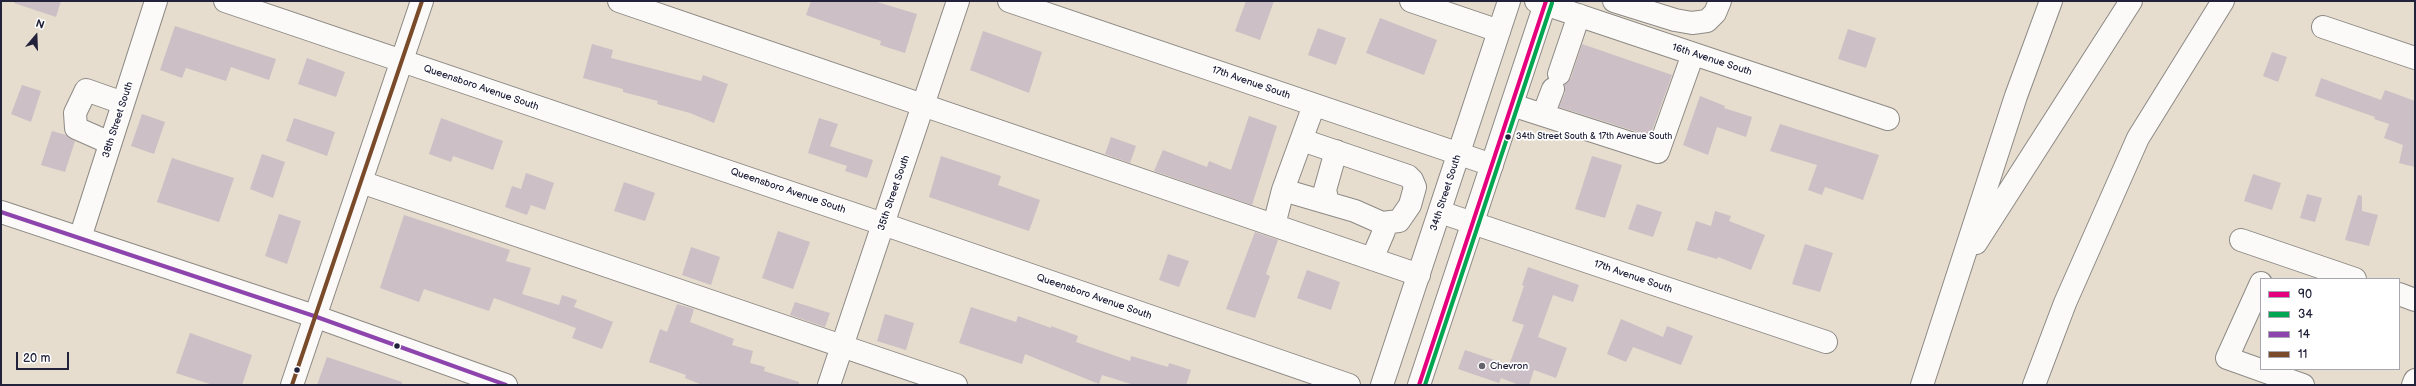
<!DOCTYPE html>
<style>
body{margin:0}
#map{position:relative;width:2416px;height:386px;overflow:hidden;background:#e6ddce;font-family:"Balsamiq Sans",sans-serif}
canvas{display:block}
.frame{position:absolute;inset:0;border:2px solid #22223b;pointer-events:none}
.legend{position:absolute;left:2260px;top:278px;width:140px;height:92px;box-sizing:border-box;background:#fff;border:1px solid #a7a7b1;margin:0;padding:5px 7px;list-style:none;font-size:12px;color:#22223b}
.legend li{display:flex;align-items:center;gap:8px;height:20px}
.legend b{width:20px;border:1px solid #a7a7b1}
.north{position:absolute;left:16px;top:16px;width:40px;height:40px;-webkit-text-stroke:3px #fff;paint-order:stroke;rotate:19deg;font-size:11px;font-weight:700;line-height:16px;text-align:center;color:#22223b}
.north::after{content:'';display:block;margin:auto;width:14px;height:18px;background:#22223b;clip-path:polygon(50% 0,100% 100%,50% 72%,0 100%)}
.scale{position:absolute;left:16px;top:352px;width:53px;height:18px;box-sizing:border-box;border:2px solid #22223b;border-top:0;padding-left:5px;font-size:12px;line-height:14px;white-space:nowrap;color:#22223b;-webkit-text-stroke:3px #fff;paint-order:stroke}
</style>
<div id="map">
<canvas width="2416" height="386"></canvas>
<div class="frame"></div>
<ul class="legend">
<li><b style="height:5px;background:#e5007d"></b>90</li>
<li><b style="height:5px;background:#00a651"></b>34</li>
<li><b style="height:5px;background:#8e44ad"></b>14</li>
<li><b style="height:5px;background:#7a4b2a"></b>11</li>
</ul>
<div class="north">N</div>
<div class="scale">20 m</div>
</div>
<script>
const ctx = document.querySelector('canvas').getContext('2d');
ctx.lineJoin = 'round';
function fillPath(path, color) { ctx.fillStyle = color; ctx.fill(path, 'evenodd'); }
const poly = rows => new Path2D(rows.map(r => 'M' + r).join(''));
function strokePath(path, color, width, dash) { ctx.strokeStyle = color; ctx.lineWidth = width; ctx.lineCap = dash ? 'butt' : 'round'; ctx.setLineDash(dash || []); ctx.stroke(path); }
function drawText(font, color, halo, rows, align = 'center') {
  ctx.font = font + ' "Balsamiq Sans",sans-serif'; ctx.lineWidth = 3.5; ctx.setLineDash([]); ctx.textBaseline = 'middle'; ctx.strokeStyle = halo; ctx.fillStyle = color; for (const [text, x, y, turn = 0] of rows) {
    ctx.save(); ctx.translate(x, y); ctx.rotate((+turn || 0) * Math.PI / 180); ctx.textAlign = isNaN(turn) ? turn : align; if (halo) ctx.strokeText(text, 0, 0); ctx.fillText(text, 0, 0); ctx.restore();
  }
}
const building = poly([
 [15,1,61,1,56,17,14,3],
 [811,1,874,1,917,14,905,53,880,45,881,41,806,15],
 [1246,1,1274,1,1260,40,1235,31],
 [1380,18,1437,40,1424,75,1366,53],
 [175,26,276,59,269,80,231,67,226,81,186,68,182,78,160,70],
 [1318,28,1346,38,1336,65,1308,55],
 [1848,29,1876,38,1866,68,1838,59],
 [983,31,1042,52,1029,93,970,70],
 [592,44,613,50,611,58,701,81,703,75,728,84,714,123,690,113,657,104,658,101,623,92,623,89,583,78],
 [1582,44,1672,75,1650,136,1559,107,1565,93,1564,85,1571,78],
 [2272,52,2287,57,2278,82,2263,76],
 [307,58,345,72,336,97,298,84],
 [2321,78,2381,100,2385,90,2415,101,2415,167,2399,163,2403,145,2384,138,2389,124,2374,119,2375,117,2315,96],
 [22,85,41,91,31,122,11,114],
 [1700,96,1725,106,1724,108,1752,117,1746,137,1717,127,1708,155,1683,145],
 [142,114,165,122,154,154,131,146],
 [1249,116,1277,126,1252,205,1154,171,1163,150,1207,167,1209,161,1231,170],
 [294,118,335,132,327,156,286,141],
 [441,118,503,141,493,170,453,156,451,162,429,154],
 [819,118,838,124,830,146,873,160,867,178,845,171,847,166,808,153],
 [1780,124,1879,155,1863,200,1825,187,1822,195,1808,190,1817,165,1770,151],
 [52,131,66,135,75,141,65,172,41,165],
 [1111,137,1136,146,1130,163,1105,154],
 [262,154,285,162,273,198,250,189],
 [941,156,1001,176,998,185,1040,200,1029,231,929,197],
 [1592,156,1622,165,1605,218,1575,209],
 [172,158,234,178,219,222,157,202],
 [526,173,554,183,545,210,531,205,527,215,505,207,512,186,521,189],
 [2253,174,2281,183,2272,210,2244,201],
 [624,182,655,193,645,221,614,211],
 [2307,194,2322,198,2315,222,2300,218],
 [2358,195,2362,196,2362,211,2378,215,2369,246,2345,240],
 [1637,204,1662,212,1653,237,1628,229],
 [1715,211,1731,216,1729,221,1765,235,1751,270,1718,257,1717,259,1687,250,1696,221,1711,226],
 [279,214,301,221,287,264,265,256],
 [404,215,510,250,506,261,531,268,522,294,559,305,562,295,577,300,574,307,613,322,602,349,572,338,576,328,494,298,489,311,424,289,419,302,380,288],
 [778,231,810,242,793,289,762,278],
 [1255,232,1278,240,1266,274,1270,276,1255,318,1226,309],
 [1805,244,1833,253,1820,292,1792,284],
 [691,247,720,257,711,285,682,275],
 [1168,254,1189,261,1179,287,1159,280],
 [1528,267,1579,285,1573,302,1553,295,1538,337,1567,348,1556,378,1534,370,1529,385,1519,385,1501,378,1499,383,1458,369,1465,350,1509,365,1524,325,1512,321,1524,286,1522,285],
 [1307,270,1340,282,1331,310,1297,298],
 [795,302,830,313,825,327,790,315],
 [677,304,694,309,690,322,734,339,732,345,753,351,750,363,765,367,764,371,799,382,799,385,702,385,685,378,686,375,649,362,660,329,667,332],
 [971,307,1016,322,1018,316,1051,328,1051,326,1078,336,1076,342,1130,361,1131,356,1168,367,1169,363,1191,370,1186,385,1134,385,1102,375,1099,384,1025,354,1022,364,959,343],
 [885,314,914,323,906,350,877,341],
 [1621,319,1663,337,1667,326,1693,336,1681,365,1633,347,1626,362,1607,354],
 [190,333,252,355,242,385,213,385,176,373],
 [327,357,402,382,402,385,317,385]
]);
const minor = poly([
 [225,1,883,224,1349,385],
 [619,1,1419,275],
 [1009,1,1492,165],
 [1411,1,1499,31],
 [1536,1,1888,119],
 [1614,1,1675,20,1692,23,1707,21,1715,13,1720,1],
 [2323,27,2415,58],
 [1559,74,1579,15],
 [1512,105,1658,152,1693,54],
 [1543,115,1553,89],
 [1302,140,1408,176,1412,180,1415,187,1410,205,1399,221,1382,223],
 [110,143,76,128,75,113,86,90,123,103],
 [361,182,956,385],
 [1283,190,1355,211,1382,223,1384,231,1372,259],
 [1328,203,1325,190,1336,151],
 [1,212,314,316,506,385],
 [1440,212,1826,342],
 [1274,225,1283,190,1314,105],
 [80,238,156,1],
 [2241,240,2355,279],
 [2261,283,2227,358,2303,385],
 [2399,294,2415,300],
 [292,385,422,1],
 [829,385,958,1],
 [2413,385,2415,380]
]);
const highway = poly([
 [1976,243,2131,1],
 [1382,385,1509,1],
 [1419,385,1546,1],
 [1922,385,2016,96,2051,1],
 [2034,385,2065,303,2138,138,2223,1]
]);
const bus1 = poly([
 [1419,385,1546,1]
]);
const bus2 = poly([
 [1425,385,1552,3]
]);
const bus3 = poly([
 [1,212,314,316,506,385]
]);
const bus4 = poly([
 [292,385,422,1]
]);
const markers = [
 [1508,137,3.5,"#22223b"],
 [397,346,3.5,"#22223b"],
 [1482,366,4,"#67636e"],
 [297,370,3.5,"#22223b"]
];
const busNames = [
 ["34th Street South & 17th Avenue South",1516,137]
];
const streetNames = [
 ["16th Avenue South",1712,60,18],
 ["17th Avenue South",1251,83,19],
 ["Queensboro Avenue South",481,88,19],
 ["38th Street South",118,120,-72],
 ["Queensboro Avenue South",788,191,19],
 ["35th Street South",894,193,-71],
 ["34th Street South",1446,193,-72],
 ["17th Avenue South",1633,277,19],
 ["Queensboro Avenue South",1094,297,19]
];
const poiNames = [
 ["Chevron",1490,366]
];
fillPath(building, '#ccbfc5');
strokePath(minor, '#8d8985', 24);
strokePath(highway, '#8d8985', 24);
strokePath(minor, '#fbfaf8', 22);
strokePath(highway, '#fbfaf8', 22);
strokePath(bus1, '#e5007d', 4);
strokePath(bus2, '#00a651', 4);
strokePath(bus3, '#8e44ad', 4);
strokePath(bus4, '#7a4b2a', 4);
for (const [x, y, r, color] of markers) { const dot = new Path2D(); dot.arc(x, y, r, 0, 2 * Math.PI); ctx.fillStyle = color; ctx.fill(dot); strokePath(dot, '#fff', 1.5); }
drawText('9px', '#22223b', '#fff', busNames, 'left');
drawText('10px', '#22223b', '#fff', streetNames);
drawText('10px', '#22223b', '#fff', poiNames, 'left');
</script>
